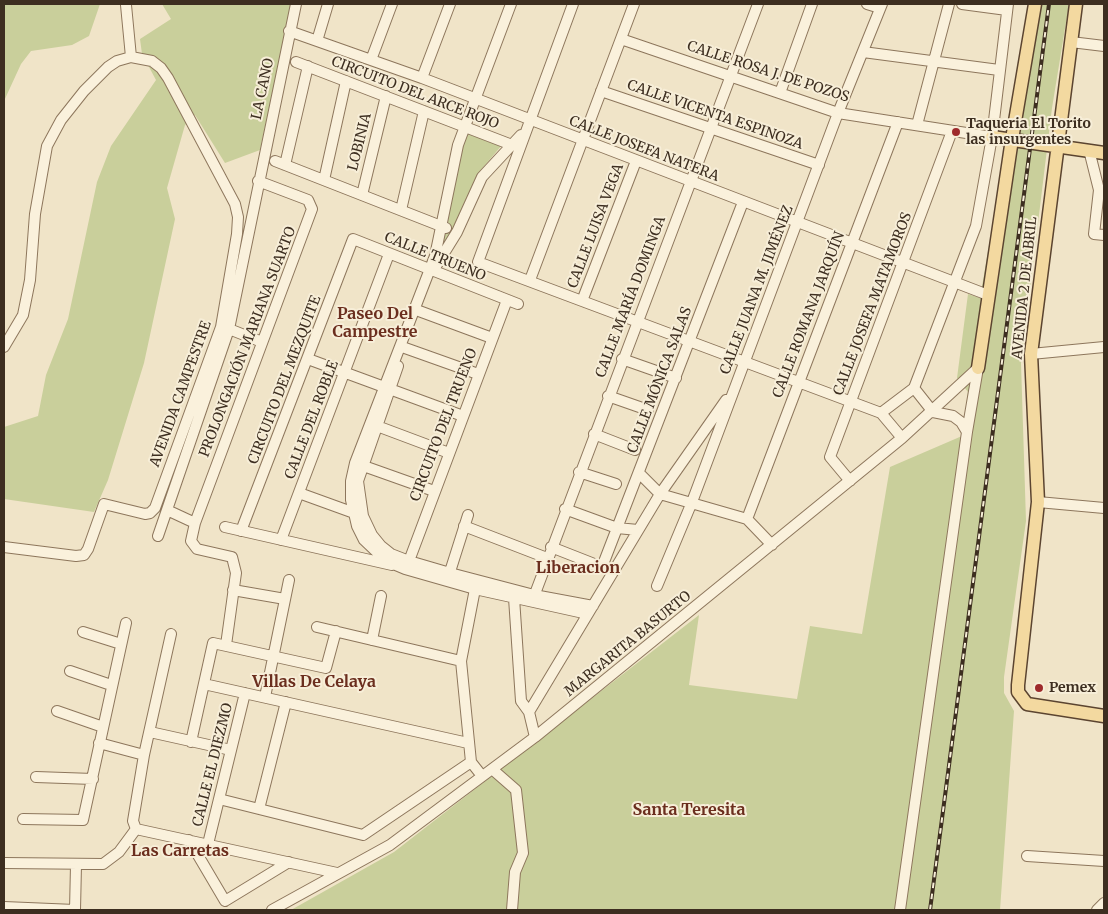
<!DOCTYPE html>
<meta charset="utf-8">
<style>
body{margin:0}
#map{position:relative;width:1108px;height:914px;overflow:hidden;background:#f0e4c8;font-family:Merriweather,serif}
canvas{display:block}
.frame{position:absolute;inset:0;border:5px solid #3d2e20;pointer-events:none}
</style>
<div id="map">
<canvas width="1108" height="914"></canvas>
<div class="frame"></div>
</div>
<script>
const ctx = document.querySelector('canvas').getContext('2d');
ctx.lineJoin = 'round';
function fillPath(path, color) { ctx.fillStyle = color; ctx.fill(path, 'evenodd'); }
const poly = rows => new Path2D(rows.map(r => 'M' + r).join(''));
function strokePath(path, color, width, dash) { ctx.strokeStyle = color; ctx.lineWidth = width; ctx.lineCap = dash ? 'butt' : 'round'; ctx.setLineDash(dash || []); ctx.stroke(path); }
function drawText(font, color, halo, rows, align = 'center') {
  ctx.font = font + ' Merriweather,serif'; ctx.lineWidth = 4; ctx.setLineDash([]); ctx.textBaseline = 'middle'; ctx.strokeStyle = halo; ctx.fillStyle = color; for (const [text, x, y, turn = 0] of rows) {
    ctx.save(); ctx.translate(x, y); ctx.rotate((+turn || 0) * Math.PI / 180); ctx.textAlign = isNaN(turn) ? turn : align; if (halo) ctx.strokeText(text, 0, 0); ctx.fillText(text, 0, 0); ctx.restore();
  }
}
const green = poly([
 [4,4,100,4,89,36,72,45,31,51,21,64,4,101],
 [162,4,291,4,260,150,225,163,195,115,185,125,167,188,175,219,144,363,108,480,94,512,4,499,4,427,38,416,46,375,68,319,97,182,111,146,156,80,142,54,140,39,171,19],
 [1039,4,1069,4,1052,108,1021,363,1026,521,1004,677,1004,693,1014,711,1000,910,291,910,394,852,699,615,689,685,797,699,810,626,862,634,890,467,962,436,968,392,957,378,968,294,980,298,1006,146,1020,131],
 [468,131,502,145,480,171,458,224,439,252,459,159]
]);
const minor = poly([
 [511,4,458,145,435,256,355,463,351,481,351,500,357,526,364,540,386,561,405,569,475,589,588,614],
 [573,4,478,262,881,413,902,438],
 [867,4,880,8],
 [962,4,1007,10],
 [126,5,131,57],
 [289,31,422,78,988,295],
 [621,39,838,113,992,137],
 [317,41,328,4],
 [1071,42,1104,46],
 [863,52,999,70],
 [371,60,392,4],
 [296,62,512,145],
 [422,78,450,4],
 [601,91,819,165],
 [780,93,812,4],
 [917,125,949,4],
 [1089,150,1099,190,1094,234,1104,235],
 [275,161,446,228],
 [285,165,308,66],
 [324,180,346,81],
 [362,195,386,96],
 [401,210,424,111],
 [436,266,457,232,482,177,521,135],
 [530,280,634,4],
 [582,301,636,161],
 [419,311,492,338],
 [229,329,262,342],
 [4,347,23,315,30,280,35,214,47,146,61,120,84,91,108,67,117,61,131,57,152,61,161,68,168,78,235,204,238,217,237,234,221,327,155,508,150,513,145,514,104,504,88,549,84,555,76,556,4,547],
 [405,348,478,374],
 [1031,354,1104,347],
 [308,359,463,416],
 [622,359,676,378],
 [398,366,358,481,363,516,372,535,381,546,391,554,409,561,450,573,534,595,593,606],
 [914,388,933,412,953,416,961,422,967,432],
 [608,396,648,410],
 [881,413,914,388,976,226,992,137,1008,4],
 [377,426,449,453],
 [594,434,635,450],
 [358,464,434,491],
 [579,472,616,484],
 [639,473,660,494,747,519,772,545],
 [850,481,830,457,952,131],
 [299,493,357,514],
 [1038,502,1104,508],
 [565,509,617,528,638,530],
 [167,510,195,523],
 [747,519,898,122],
 [464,526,547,558],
 [225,527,392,565],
 [241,531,353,239,518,304],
 [158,536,229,329,296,4],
 [281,540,389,254],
 [551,547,607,569],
 [409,561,507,300],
 [602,567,743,202],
 [448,578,468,515],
 [657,586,692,502,838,113,882,4],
 [475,589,461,661,471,762,482,776],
 [233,590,285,599],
 [514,598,521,701,529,712],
 [533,599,758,4],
 [317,627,461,661],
 [83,632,121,644],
 [372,640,381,596],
 [226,645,236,573,232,557,197,549,191,541,195,523,312,209,308,200,258,181],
 [70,671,111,685],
 [204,684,468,743],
 [265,697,289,580],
 [57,711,103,727],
 [150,732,231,750],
 [535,737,529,712,660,494,726,400],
 [191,742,213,643,326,668,336,631],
 [99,743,144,755],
 [492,769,516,790,523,853,515,872,512,910],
 [36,777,93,779],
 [219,799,363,835,471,762],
 [259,809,286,702],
 [23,819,83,820,126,623],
 [136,829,133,821,144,755,171,634],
 [189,840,225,901,289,862],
 [208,844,245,693],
 [1027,856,1104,861],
 [4,863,103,864,119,852,136,829,337,873],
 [4,907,75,910],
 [75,910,76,865],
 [272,910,390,845,535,737,902,438,978,368],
 [900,910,967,432,978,368],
 [1097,910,1104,903]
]);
const major = poly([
 [1076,4,1031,354,1038,502,1018,685,1018,692,1027,704,1104,716],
 [992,137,1104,153],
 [978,368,1012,139,1035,4]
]);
const rail = poly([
 [930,910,1049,4]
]);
const markers = [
 [956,132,5,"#9e2a2b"],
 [1039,688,5,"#9e2a2b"]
];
const streetNames = [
 ["CALLE ROSA J. DE POZOS",768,72,18],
 ["LA CANO",263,89,-78],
 ["CIRCUITO DEL ARCE ROJO",415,93,21],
 ["CALLE VICENTA ESPINOZA",715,115,19],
 ["LOBINIA",360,142,-76],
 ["CALLE JOSEFA NATERA",644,149,21],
 ["CALLE LUISA VEGA",596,226,-69],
 ["CALLE TRUENO",435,257,22],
 ["AVENIDA 2 DE ABRIL",1025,288,-84],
 ["CALLE JUANA M. JIMÉNEZ",757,290,-69],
 ["CALLE MARÍA DOMINGA",631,297,-69],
 ["CALLE JOSEFA MATAMOROS",873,304,-69],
 ["CALLE ROMANA JARQUÍN",809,315,-69],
 ["PROLONGACIÓN MARIANA SUARTO",248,342,-69],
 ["CIRCUITO DEL MEZQUITE",285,380,-69],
 ["CALLE MÓNICA SALAS",660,380,-69],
 ["AVENIDA CAMPESTRE",181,394,-70],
 ["CALLE DEL ROBLE",312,420,-69],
 ["CIRCUITO DEL TRUENO",444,425,-69],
 ["MARGARITA BASURTO",628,644,-39],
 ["CALLE EL DIEZMO",213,765,-76]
];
const poiNames = [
 ["Taqueria El Torito",966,124],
 ["las insurgentes",966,140],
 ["Pemex",1049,688]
];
const quarterNames = [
 ["Paseo Del",375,314],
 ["Campestre",375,332],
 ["Liberacion",578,568],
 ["Villas De Celaya",314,682],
 ["Santa Teresita",689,810],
 ["Las Carretas",180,851]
];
fillPath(green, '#c9cf9b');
strokePath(minor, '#8d765c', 12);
strokePath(major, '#5b4430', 15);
strokePath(minor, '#faf1dc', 10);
strokePath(major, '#f3d9a0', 12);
strokePath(rail, '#3d2e20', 4);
strokePath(rail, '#f7eed8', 2, [5.5]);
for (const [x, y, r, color] of markers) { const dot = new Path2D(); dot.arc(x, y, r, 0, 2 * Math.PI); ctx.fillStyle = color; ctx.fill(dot); strokePath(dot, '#f7eed8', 2); }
drawText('14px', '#3d2e20', '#f7eed8', streetNames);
drawText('bold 14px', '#3d2e20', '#f7eed8', poiNames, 'left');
drawText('bold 16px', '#6b2e1e', '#f7eed8', quarterNames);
</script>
